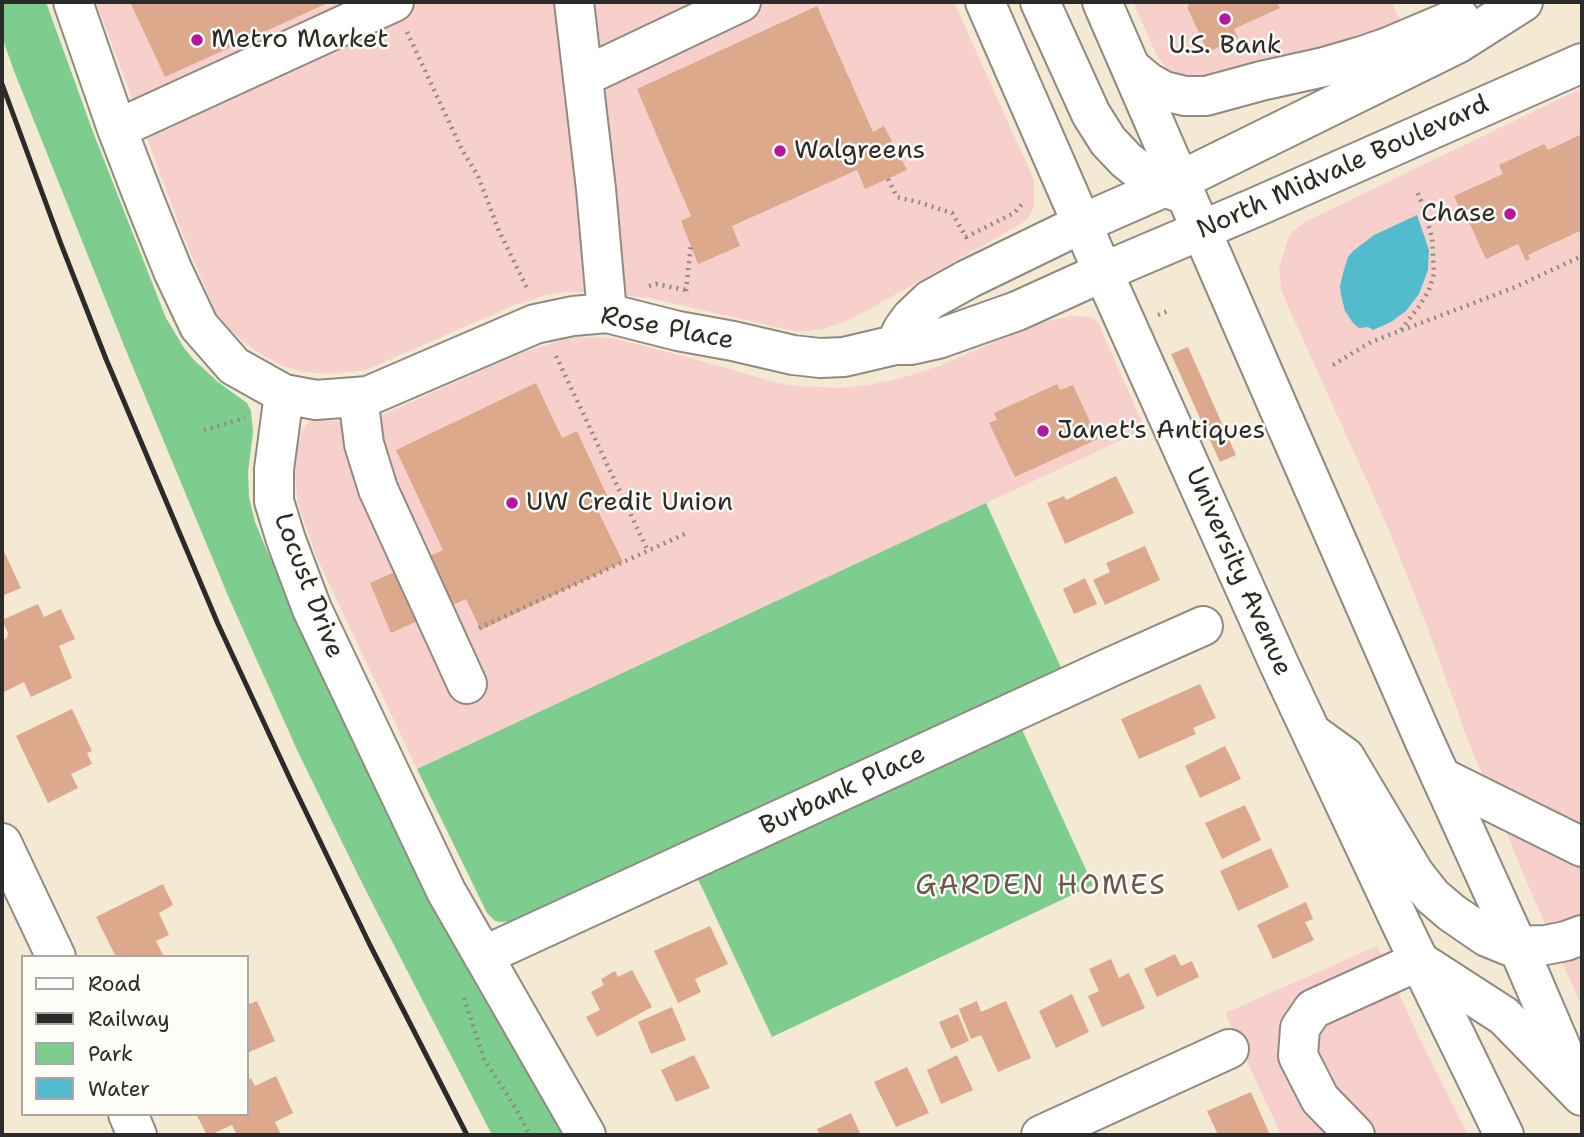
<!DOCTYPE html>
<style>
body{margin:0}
#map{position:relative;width:1584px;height:1137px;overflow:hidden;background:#f4ead4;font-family:"Shantell Sans",sans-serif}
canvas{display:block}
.frame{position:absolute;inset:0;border:4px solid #2b2b2b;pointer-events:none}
.legend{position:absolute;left:21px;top:955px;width:228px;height:161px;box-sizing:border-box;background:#fdfcf7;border:2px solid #a9a8a5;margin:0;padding:9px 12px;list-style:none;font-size:21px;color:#2b2b2b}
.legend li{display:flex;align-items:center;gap:14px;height:35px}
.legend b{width:35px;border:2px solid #a9a8a5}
</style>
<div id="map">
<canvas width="1584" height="1137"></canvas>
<div class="frame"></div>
<ul class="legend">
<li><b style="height:9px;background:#fff"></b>Road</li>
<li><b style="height:9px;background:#2b2b2b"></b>Railway</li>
<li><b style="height:19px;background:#7ccd8e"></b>Park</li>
<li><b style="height:19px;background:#52bcce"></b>Water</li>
</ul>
</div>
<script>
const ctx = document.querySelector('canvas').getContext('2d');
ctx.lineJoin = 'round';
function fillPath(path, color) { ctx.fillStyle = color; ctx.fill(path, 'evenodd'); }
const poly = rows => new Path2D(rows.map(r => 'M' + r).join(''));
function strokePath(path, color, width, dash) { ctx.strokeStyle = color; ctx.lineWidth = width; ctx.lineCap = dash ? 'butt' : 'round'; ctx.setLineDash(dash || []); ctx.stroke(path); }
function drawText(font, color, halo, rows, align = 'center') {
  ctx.font = font + ' "Shantell Sans",sans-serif'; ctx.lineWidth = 5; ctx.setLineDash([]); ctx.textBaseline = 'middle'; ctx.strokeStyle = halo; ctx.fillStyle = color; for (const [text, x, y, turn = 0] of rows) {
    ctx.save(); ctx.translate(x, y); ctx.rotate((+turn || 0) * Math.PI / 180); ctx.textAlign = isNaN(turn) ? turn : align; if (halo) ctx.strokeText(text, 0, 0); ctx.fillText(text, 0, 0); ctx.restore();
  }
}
const built = poly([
 [96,2,954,2,1034,180,1034,207,1028,218,1021,224,857,316,837,325,823,329,798,332,649,298,600,293,568,292,546,295,512,306,366,370,330,374,303,372,280,365,254,350,235,335,216,313,184,237],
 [1133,2,1392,2,1402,25,1210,80,1176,77,1167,70,1158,58],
 [1582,88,1582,1007,1534,899,1469,743,1428,629,1389,530,1286,302,1281,288,1279,268,1289,237,1292,232,1305,222],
 [1072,316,1090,317,1098,322,1145,429,417,769,316,556,298,503,295,475,297,444,301,432,310,421,341,421,384,414,519,354,561,340,581,337,613,338,687,357,778,383,797,386,838,388,869,385,901,378,939,366,1032,326,1056,319],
 [1377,946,1419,1037,1468,1135,1281,1135,1225,1013]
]);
const green = poly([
 [2,2,46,2,93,132,166,318,184,348,193,359,218,382,247,403,251,411,253,432,248,472,249,497,255,522,267,551,378,795,429,898,565,1135,492,1135,364,887,298,752,229,598,125,348,14,71,2,37],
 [986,503,1063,672,1008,699,1093,885,772,1037,682,845,517,921,500,922,495,921,487,913,417,769]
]);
const water = poly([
 [1417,215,1429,250,1428,270,1419,294,1406,311,1391,322,1373,330,1368,327,1359,328,1353,323,1345,311,1341,295,1340,286,1343,273,1348,257,1353,251,1374,235]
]);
const building = poly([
 [130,2,330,2,165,77],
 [1187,2,1277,2,1280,8,1234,29,1238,38,1208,52,1187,7,1189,6],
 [817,6,873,132,884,126,907,170,865,189,857,170,732,226,740,246,698,264,681,221,691,216,637,89],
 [1582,134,1582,230,1528,255,1530,259,1526,261,1518,244,1486,259,1463,209,1460,210,1454,196,1503,174,1499,165,1544,144,1548,150],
 [1188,347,1236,455,1220,462,1171,354],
 [536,383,562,438,577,431,609,500,596,507,623,562,481,630,466,599,391,633,370,583,443,550,396,450],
 [1057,384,1060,390,1073,385,1098,439,1015,477,989,423,997,420,994,413],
 [1116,476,1134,513,1065,544,1047,503,1064,496,1066,500],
 [1145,546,1160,580,1105,605,1093,580,1110,572,1106,563],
 [2,547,21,588,2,596],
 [1085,578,1097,604,1074,614,1063,589],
 [38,604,44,617,61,609,75,639,59,646,72,678,31,697,24,682,2,693,2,641,7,638,8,633,2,620],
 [1200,684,1216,718,1193,728,1196,734,1139,759,1121,719],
 [72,709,92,751,87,753,92,764,71,774,78,788,48,803,16,736],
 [1225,746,1241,779,1200,798,1185,766],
 [1245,805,1261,840,1222,859,1205,823],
 [1271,848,1289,887,1238,911,1220,871],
 [163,884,173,905,159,913,169,935,156,941,164,957,116,957,96,917],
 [1306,902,1313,919,1305,922,1314,940,1273,959,1257,925],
 [710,926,728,964,695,979,701,992,678,1003,654,951],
 [1175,954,1181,966,1192,961,1199,977,1157,997,1144,969],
 [1111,959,1119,978,1129,973,1145,1008,1102,1027,1088,996,1099,991,1089,969],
 [632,970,652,1007,597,1037,586,1017,600,1010,591,992,604,985,601,979,615,971,618,977],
 [1072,994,1089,1032,1056,1048,1039,1011],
 [257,1001,275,1041,247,1053,247,1005],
 [977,1001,981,1012,1006,1001,1031,1058,998,1072,981,1035,971,1039,959,1009],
 [672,1007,686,1040,651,1054,638,1022],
 [958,1014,969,1041,951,1049,939,1022],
 [694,1055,710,1088,676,1102,661,1070],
 [957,1055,973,1090,941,1104,927,1070],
 [907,1067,929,1113,896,1127,874,1082],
 [276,1076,293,1113,275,1122,281,1135,237,1135,232,1125,210,1135,207,1135,196,1114,247,1114,247,1081,251,1078,255,1086],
 [1251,1092,1270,1135,1218,1135,1207,1111],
 [851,1113,861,1135,820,1135,817,1129]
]);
const path = poly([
 [407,32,462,150,478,176,499,231,528,290],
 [888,179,897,197,918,202,952,213,966,237,1014,213,1025,201],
 [649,286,656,284,686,290],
 [686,291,691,244],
 [1158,315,1168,311],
 [1401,330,1420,305,1429,290,1434,274,1432,238,1424,208,1416,189],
 [556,356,648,551],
 [1333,365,1371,342,1513,288,1582,256],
 [204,430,245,418],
 [479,628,689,532],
 [464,998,484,1059,515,1107,530,1135]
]);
const minor = poly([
 [73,2,117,129,146,204,173,271,199,326,234,366,284,394,316,400,368,396,535,324,573,316,607,313,678,331,733,341,793,355,820,358,844,357,895,345,911,345,938,339,1017,311,1103,272],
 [574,2,596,189,607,313],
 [583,77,741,2],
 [117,129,394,2],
 [895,345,903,329,911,318,930,300,968,279,1081,224],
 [284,394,274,469,274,501,286,540,312,609,446,891,586,1135],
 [358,397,364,444,378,489,467,684],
 [1312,733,1345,757,1414,873,1432,896,1452,913,1487,937,1509,946,1546,945,1566,941,1582,935],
 [1441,777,1582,847],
 [2,843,56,957],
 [483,956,1113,666,1203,626],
 [128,1114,137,1135],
 [1041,1135,1229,1049],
 [1355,1135,1320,1099,1298,1056,1300,1028,1313,1009,1419,961,1504,1016,1581,1095]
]);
const major = poly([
 [985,2,1103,272,1279,664,1405,932,1504,1135],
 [1040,2,1091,114,1108,141,1126,160,1146,176,1165,187,1185,195],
 [1102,2,1283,418,1424,740,1518,947,1582,1096],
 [1131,68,1148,82,1164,91,1185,96,1206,96,1261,81,1324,67,1362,56,1388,47,1459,17],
 [1081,224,1181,180,1457,44,1523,2],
 [1103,272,1256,207,1582,63]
]);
const rail = poly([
 [2,84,61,244,106,359,218,624,291,781,369,943,467,1135]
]);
const markers = [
 [1225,19,7,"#b5179e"],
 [197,40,7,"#b5179e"],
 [780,151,7,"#b5179e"],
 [1510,214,7,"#b5179e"],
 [1043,431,7,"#b5179e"],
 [512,503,7,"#b5179e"]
];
const poiNames = [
 ["Metro Market",211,40],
 ["U.S. Bank",1225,46,"center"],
 ["Walgreens",794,151],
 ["Chase",1496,214,"right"],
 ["Janet's Antiques",1057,431],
 ["UW Credit Union",526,503]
];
const streetNames = [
 ["North Midvale Boulevard",1343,168,-24],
 ["Rose Place",667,329,11],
 ["University Avenue",1238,572,66],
 ["Locust Drive",308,586,69],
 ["Burbank Place",843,791,-25]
];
const neighbourhoodNames = [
 ["GARDEN HOMES",1041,887]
];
fillPath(built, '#f7d0cc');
fillPath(green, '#7ccd8e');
fillPath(water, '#52bcce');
fillPath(building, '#dda98d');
strokePath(minor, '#908a80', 42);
strokePath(major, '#908a80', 42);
strokePath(path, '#908a80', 4.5, [2, 5]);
strokePath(minor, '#fff', 38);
strokePath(major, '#fff', 38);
strokePath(rail, '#2b2b2b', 5);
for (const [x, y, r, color] of markers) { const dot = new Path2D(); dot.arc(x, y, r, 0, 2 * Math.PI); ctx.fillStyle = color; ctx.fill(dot); strokePath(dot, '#fdfcf7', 2.5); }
drawText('26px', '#2b2b2b', '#fdfcf7', poiNames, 'left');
drawText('26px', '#2b2b2b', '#fdfcf7', streetNames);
ctx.letterSpacing = '2px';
drawText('28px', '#69574d', '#fdfcf7', neighbourhoodNames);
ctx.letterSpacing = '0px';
</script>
